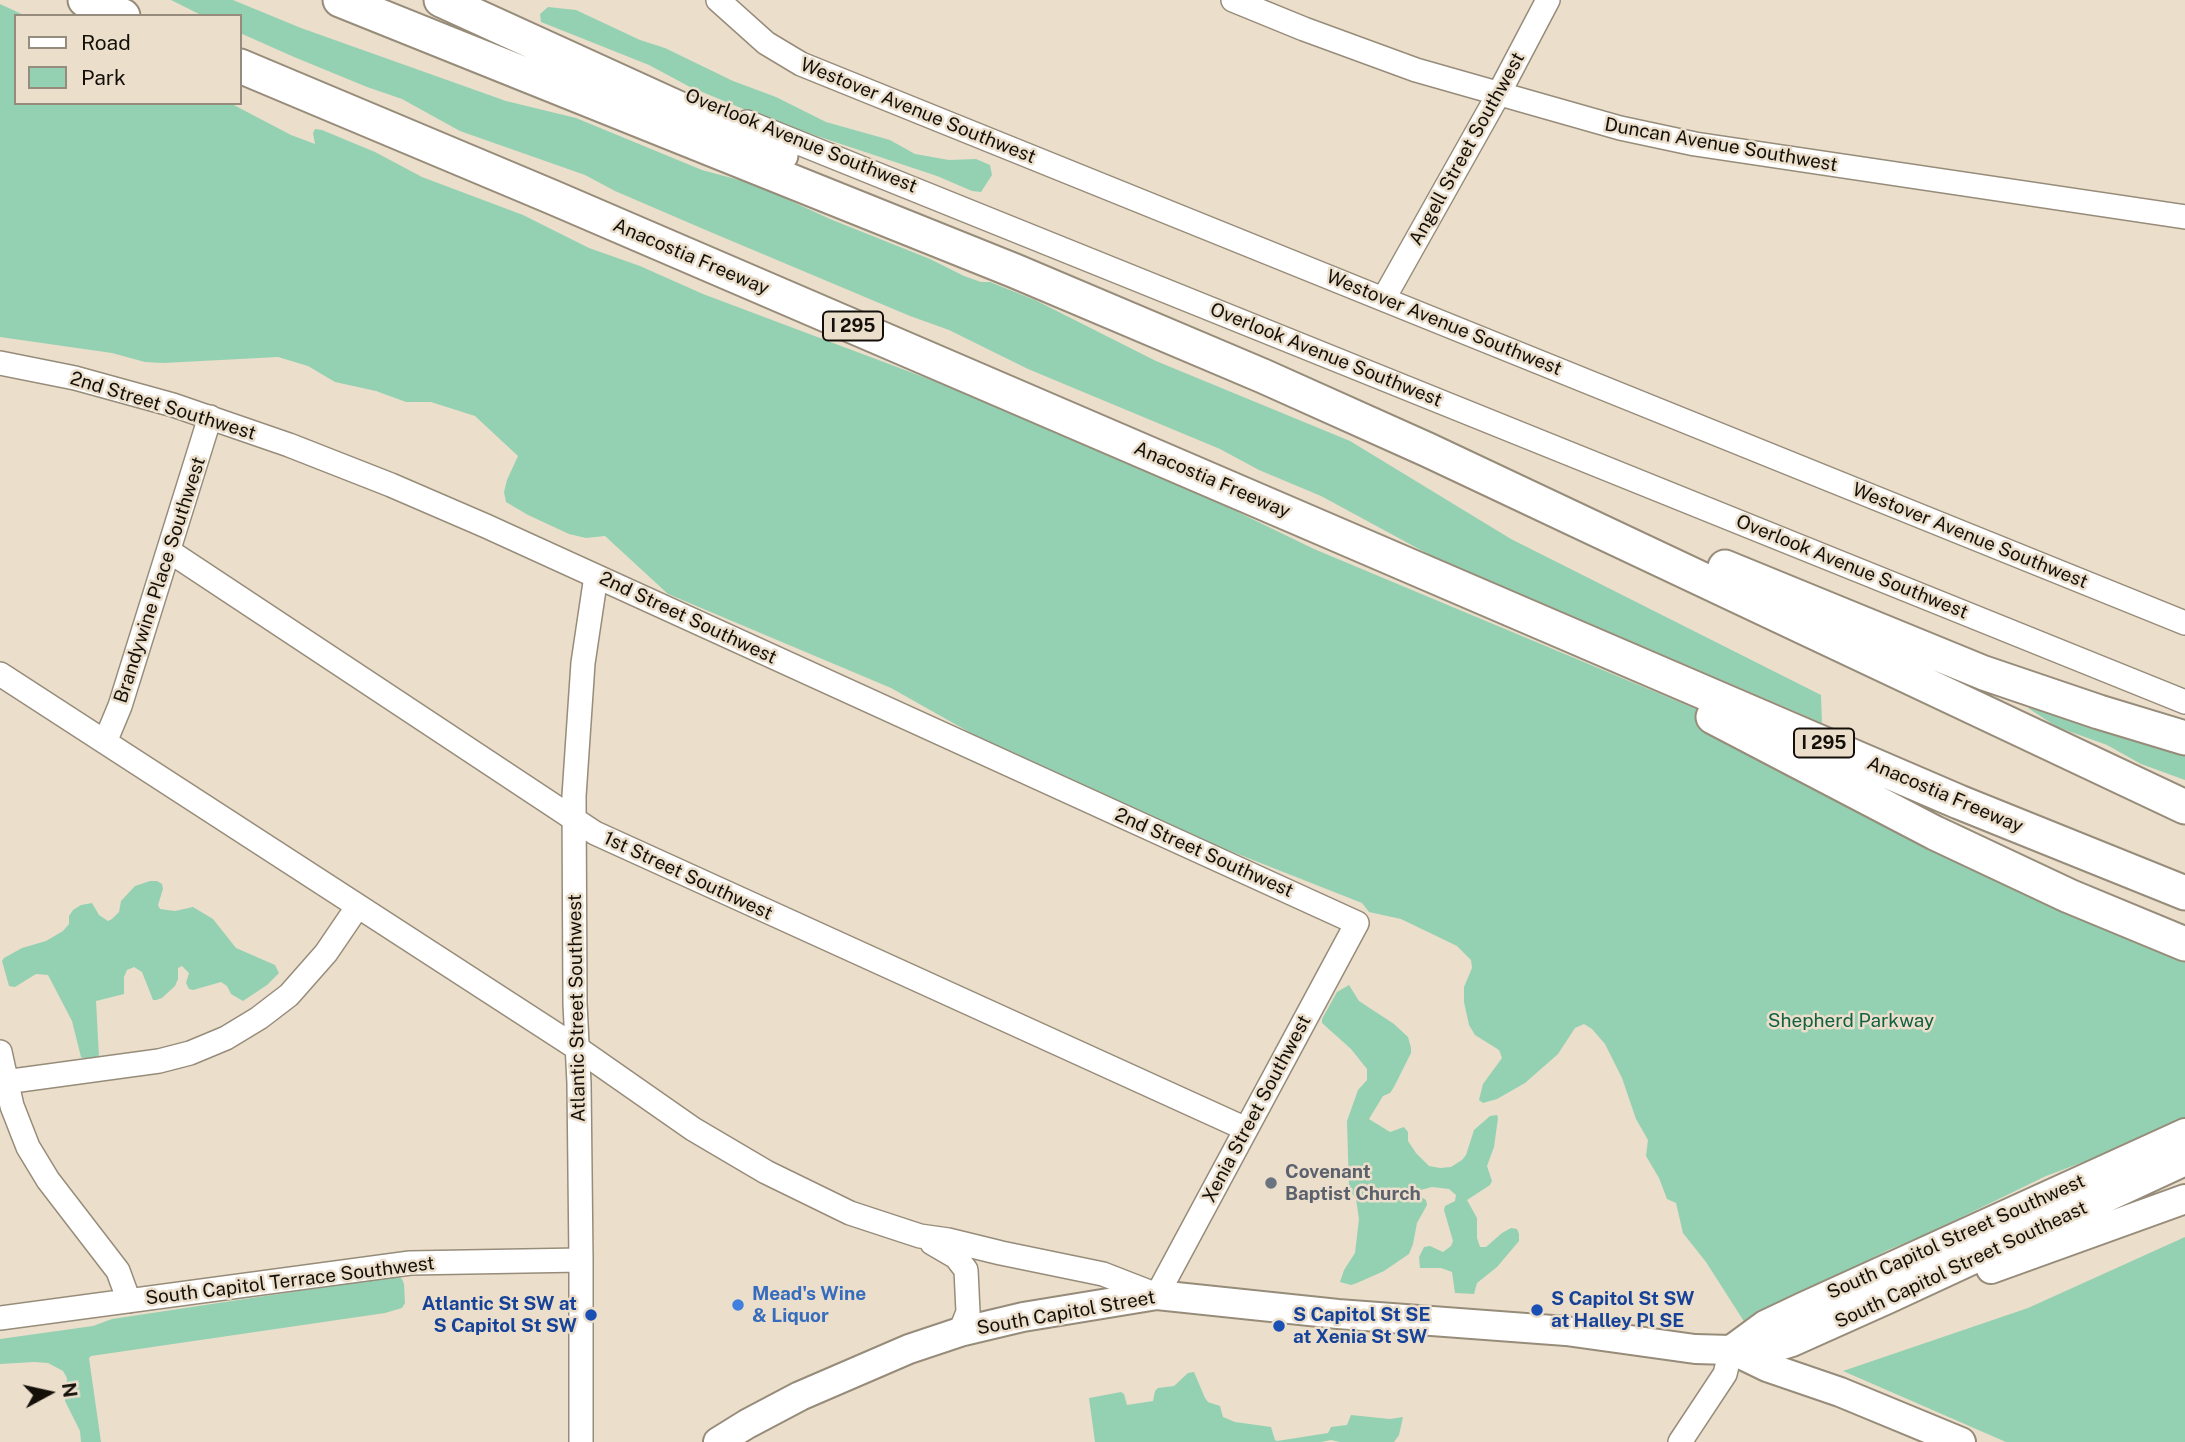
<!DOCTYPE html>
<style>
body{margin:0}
#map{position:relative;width:2185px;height:1442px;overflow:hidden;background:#ebdecb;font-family:"Public Sans",sans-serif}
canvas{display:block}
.legend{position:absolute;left:14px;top:14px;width:228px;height:91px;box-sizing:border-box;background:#ebdecb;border:2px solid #958c7d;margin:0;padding:9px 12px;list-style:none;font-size:21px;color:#141009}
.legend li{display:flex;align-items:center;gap:14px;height:35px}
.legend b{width:35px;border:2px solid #958c7d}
.north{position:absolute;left:14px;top:1358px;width:70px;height:70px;-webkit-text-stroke:5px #ebdecb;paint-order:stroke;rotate:82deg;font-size:19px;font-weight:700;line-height:28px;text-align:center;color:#141009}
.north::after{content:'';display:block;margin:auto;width:24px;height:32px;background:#141009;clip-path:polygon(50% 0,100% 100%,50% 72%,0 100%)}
</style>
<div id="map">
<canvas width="2185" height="1442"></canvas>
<ul class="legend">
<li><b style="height:9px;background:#fff"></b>Road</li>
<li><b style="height:19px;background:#94d1b3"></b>Park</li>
</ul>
<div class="north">N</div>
</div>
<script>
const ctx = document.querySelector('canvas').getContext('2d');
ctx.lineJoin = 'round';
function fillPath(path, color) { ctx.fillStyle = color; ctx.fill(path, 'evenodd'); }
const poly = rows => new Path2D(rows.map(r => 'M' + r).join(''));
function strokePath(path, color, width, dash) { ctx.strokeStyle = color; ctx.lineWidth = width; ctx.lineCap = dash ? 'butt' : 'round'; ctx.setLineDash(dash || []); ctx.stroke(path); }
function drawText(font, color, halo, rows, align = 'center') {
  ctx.font = font + ' "Public Sans",sans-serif'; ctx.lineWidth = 5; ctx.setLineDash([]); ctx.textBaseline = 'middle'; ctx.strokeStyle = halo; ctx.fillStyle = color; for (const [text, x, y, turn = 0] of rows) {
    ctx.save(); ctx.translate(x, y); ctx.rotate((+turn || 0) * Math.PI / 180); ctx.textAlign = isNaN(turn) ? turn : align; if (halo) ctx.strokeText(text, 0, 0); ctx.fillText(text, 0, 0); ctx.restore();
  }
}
const green = poly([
 [171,0,233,0,301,28,506,101,576,118,702,170,754,184,830,219,930,259,964,276,981,282,990,282,1035,300,1156,361,1350,441,1511,539,1821,695,1822,723,1430,555,1321,496,1259,470,1220,449,1028,369,949,330,910,316,708,231,615,191,585,175,460,131,402,99,367,87,294,57,240,33,240,16,203,16],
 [0,4,26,16,16,16,16,103,230,103,291,135,315,144,313,133,315,129,322,130,375,152,422,177,523,215,589,248,640,266,703,294,1083,437,1314,549,1794,750,1841,779,2185,926,2185,1124,2046,1176,1927,1234,1888,1250,1745,1323,1706,1262,1683,1233,1676,1203,1667,1199,1659,1178,1646,1156,1648,1140,1636,1119,1622,1078,1605,1044,1592,1029,1584,1024,1575,1028,1558,1054,1525,1083,1497,1099,1483,1103,1479,1100,1483,1084,1502,1058,1499,1050,1475,1035,1469,1025,1464,1002,1464,987,1472,968,1471,960,1457,946,1401,919,1369,912,1362,903,1197,838,1017,759,891,688,668,594,605,536,586,538,569,534,528,515,506,502,504,492,507,480,518,456,475,416,431,402,406,402,376,391,335,382,308,366,278,357,163,363,145,362,112,353,0,337],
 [548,7,576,10,640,40,665,48,733,81,776,97,826,122,890,140,915,154,949,160,976,159,990,165,992,175,981,192,972,191,937,176,775,122,690,87,649,65,541,22,540,14],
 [2039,707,2185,754,2185,780,2141,764,2107,745,2057,727,2028,708],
 [150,881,157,881,162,884,163,889,158,905,160,909,175,911,193,907,213,919,236,948,275,965,279,973,267,985,243,1001,231,994,227,986,221,982,193,990,189,989,186,983,189,973,182,966,178,968,178,979,175,986,162,998,156,1000,153,1000,142,972,134,967,127,970,124,977,124,994,96,1001,99,1057,85,1059,81,1057,72,1021,48,975,36,974,15,987,9,986,2,961,4,958,22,948,46,941,63,931,69,924,69,916,73,910,81,905,92,903,99,915,108,921,112,919,119,912,121,901,135,886],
 [1349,985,1359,1001,1394,1024,1408,1037,1411,1048,1411,1053,1394,1087,1390,1093,1383,1096,1369,1119,1390,1132,1404,1127,1408,1132,1408,1141,1416,1153,1429,1166,1440,1168,1451,1167,1462,1160,1466,1155,1474,1130,1490,1116,1497,1115,1498,1118,1494,1147,1487,1166,1492,1181,1490,1185,1467,1200,1477,1218,1477,1238,1480,1247,1486,1247,1502,1233,1511,1228,1517,1229,1519,1234,1519,1241,1497,1267,1477,1283,1474,1294,1455,1293,1452,1272,1441,1268,1420,1268,1419,1257,1424,1247,1430,1246,1443,1252,1451,1246,1453,1241,1444,1210,1445,1206,1455,1201,1456,1195,1449,1189,1432,1187,1417,1191,1418,1195,1426,1200,1427,1205,1417,1223,1413,1244,1409,1254,1384,1271,1357,1283,1351,1285,1340,1282,1344,1270,1355,1253,1359,1219,1356,1199,1349,1189,1347,1121,1358,1090,1367,1080,1367,1069,1351,1049,1322,1023,1322,1019,1337,992],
 [2185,1237,2185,1442,2006,1442,1843,1371,2028,1308],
 [398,1276,402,1279,404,1284,405,1303,402,1308,385,1313,91,1356,89,1358,101,1442,81,1442,80,1431,65,1401,67,1378,63,1371,48,1363,34,1362,0,1364,0,1339,93,1326,112,1319],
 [1194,1372,1205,1398,1208,1402,1220,1406,1223,1417,1235,1422,1271,1427,1275,1440,1277,1441,1328,1433,1331,1427,1347,1425,1351,1415,1390,1419,1403,1417,1399,1435,1394,1442,1340,1442,1331,1440,1321,1442,1095,1442,1089,1398,1121,1392,1124,1394,1127,1405,1153,1401,1155,1391,1158,1388,1174,1386,1188,1373]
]);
const minor = poly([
 [718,0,766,43,801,64,2185,623],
 [1233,0,1304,29,1416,70,1620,128,1695,144,2185,217],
 [747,122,2185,702],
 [1384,298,1498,95,1548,0],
 [0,363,75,378,173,405,289,445,391,485,486,526,1357,923,1157,1295,1103,1274,1001,1253,948,1240,920,1236,850,1213,766,1172,693,1129,577,1048,0,674],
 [169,551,595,833,1246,1129],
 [105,742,120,706,210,417],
 [0,1052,12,1106,28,1147,48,1180,118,1271,129,1301],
 [5,1082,159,1061,190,1053,226,1038,259,1018,289,995,326,953,358,906],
 [932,1243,956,1257,966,1270,968,1312,960,1332],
 [0,1318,410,1263,581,1260],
 [581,1442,581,1260,579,1083,575,1004,574,796,583,663,596,576],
 [1680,1442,1725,1374,1731,1350]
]);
const major = poly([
 [1991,1269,2185,1199],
 [1731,1350,1765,1325,1803,1307,2185,1133],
 [1734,1351,1767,1367,1840,1392,1961,1442],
 [718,1442,747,1424,800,1396,909,1349,960,1332,1023,1317,1157,1295,1338,1314,1566,1331,1695,1349,1731,1350,1782,1345,1792,1342,1888,1299,2185,1161]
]);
const highway = poly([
 [85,0,123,16],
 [340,0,1015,271,1263,376,1428,450,2185,807],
 [441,0,781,155],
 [240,66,552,197,1959,802,2185,893],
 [1725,567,1984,673,2099,712,2185,738],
 [1713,717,1935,833,2069,896,2185,944]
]);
const markers = [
 [1271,1183,7,"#6b7280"],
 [738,1305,7,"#3f7fe0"],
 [1537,1310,7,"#1a4fb4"],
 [591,1315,7,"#1a4fb4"],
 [1279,1326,7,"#1a4fb4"]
];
const shields = [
 [853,326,60],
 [1824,743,60]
];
const shieldNames = [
 ["I 295",853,326],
 ["I 295",1824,743]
];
const streetNames = [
 ["Westover Avenue Southwest",918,111,22],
 ["Overlook Avenue Southwest",801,141,22],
 ["Duncan Avenue Southwest",1721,145,10],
 ["Angell Street Southwest",1467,149,-61],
 ["Anacostia Freeway",691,257,23],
 ["Westover Avenue Southwest",1444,323,22],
 ["Overlook Avenue Southwest",1326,355,22],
 ["2nd Street Southwest",163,406,17],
 ["Anacostia Freeway",1212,480,23],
 ["Westover Avenue Southwest",1970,536,22],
 ["Overlook Avenue Southwest",1852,567,22],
 ["Brandywine Place Southwest",160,580,-72],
 ["2nd Street Southwest",688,618,25],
 ["Anacostia Freeway",1945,795,23],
 ["2nd Street Southwest",1204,853,24],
 ["1st Street Southwest",688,876,25],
 ["Atlantic Street Southwest",577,1008,-91],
 ["Xenia Street Southwest",1257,1109,-62],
 ["South Capitol Street Southwest",1956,1237,-24],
 ["South Capitol Street Southeast",1961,1265,-25],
 ["South Capitol Terrace Southwest",290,1281,-7],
 ["South Capitol Street",1066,1313,-10]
];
const parkNames = [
 ["Shepherd Parkway",1851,1021]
];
const worshipNames = [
 ["Covenant",1285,1172],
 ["Baptist Church",1285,1194]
];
const shopNames = [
 ["Mead's Wine",752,1294],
 ["& Liquor",752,1316]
];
const transitNames = [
 ["S Capitol St SW",1551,1299],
 ["at Halley Pl SE",1551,1321],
 ["Atlantic St SW at",577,1304,"right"],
 ["S Capitol St SW",577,1326,"right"],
 ["S Capitol St SE",1293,1315],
 ["at Xenia St SW",1293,1337]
];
fillPath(green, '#94d1b3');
strokePath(minor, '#978c7a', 26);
strokePath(major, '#978c7a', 32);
strokePath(highway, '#978c7a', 37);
strokePath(minor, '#fff', 23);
strokePath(major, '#fff', 28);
strokePath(highway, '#fff', 33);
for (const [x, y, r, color] of markers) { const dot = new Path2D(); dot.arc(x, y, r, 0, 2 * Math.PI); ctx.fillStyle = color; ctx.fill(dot); strokePath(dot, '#ebdecb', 2.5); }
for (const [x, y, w] of shields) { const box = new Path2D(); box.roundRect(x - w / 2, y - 14.5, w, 29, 5); ctx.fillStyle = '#ebdecb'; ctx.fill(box); strokePath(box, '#141009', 2); }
drawText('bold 18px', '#141009', null, shieldNames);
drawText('19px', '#141009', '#ebdecb', streetNames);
drawText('19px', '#116144', '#ebdecb', parkNames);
drawText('bold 19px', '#5b616d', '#ebdecb', worshipNames, 'left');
drawText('bold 19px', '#366cbe', '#ebdecb', shopNames, 'left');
drawText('bold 19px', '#164399', '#ebdecb', transitNames, 'left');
</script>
